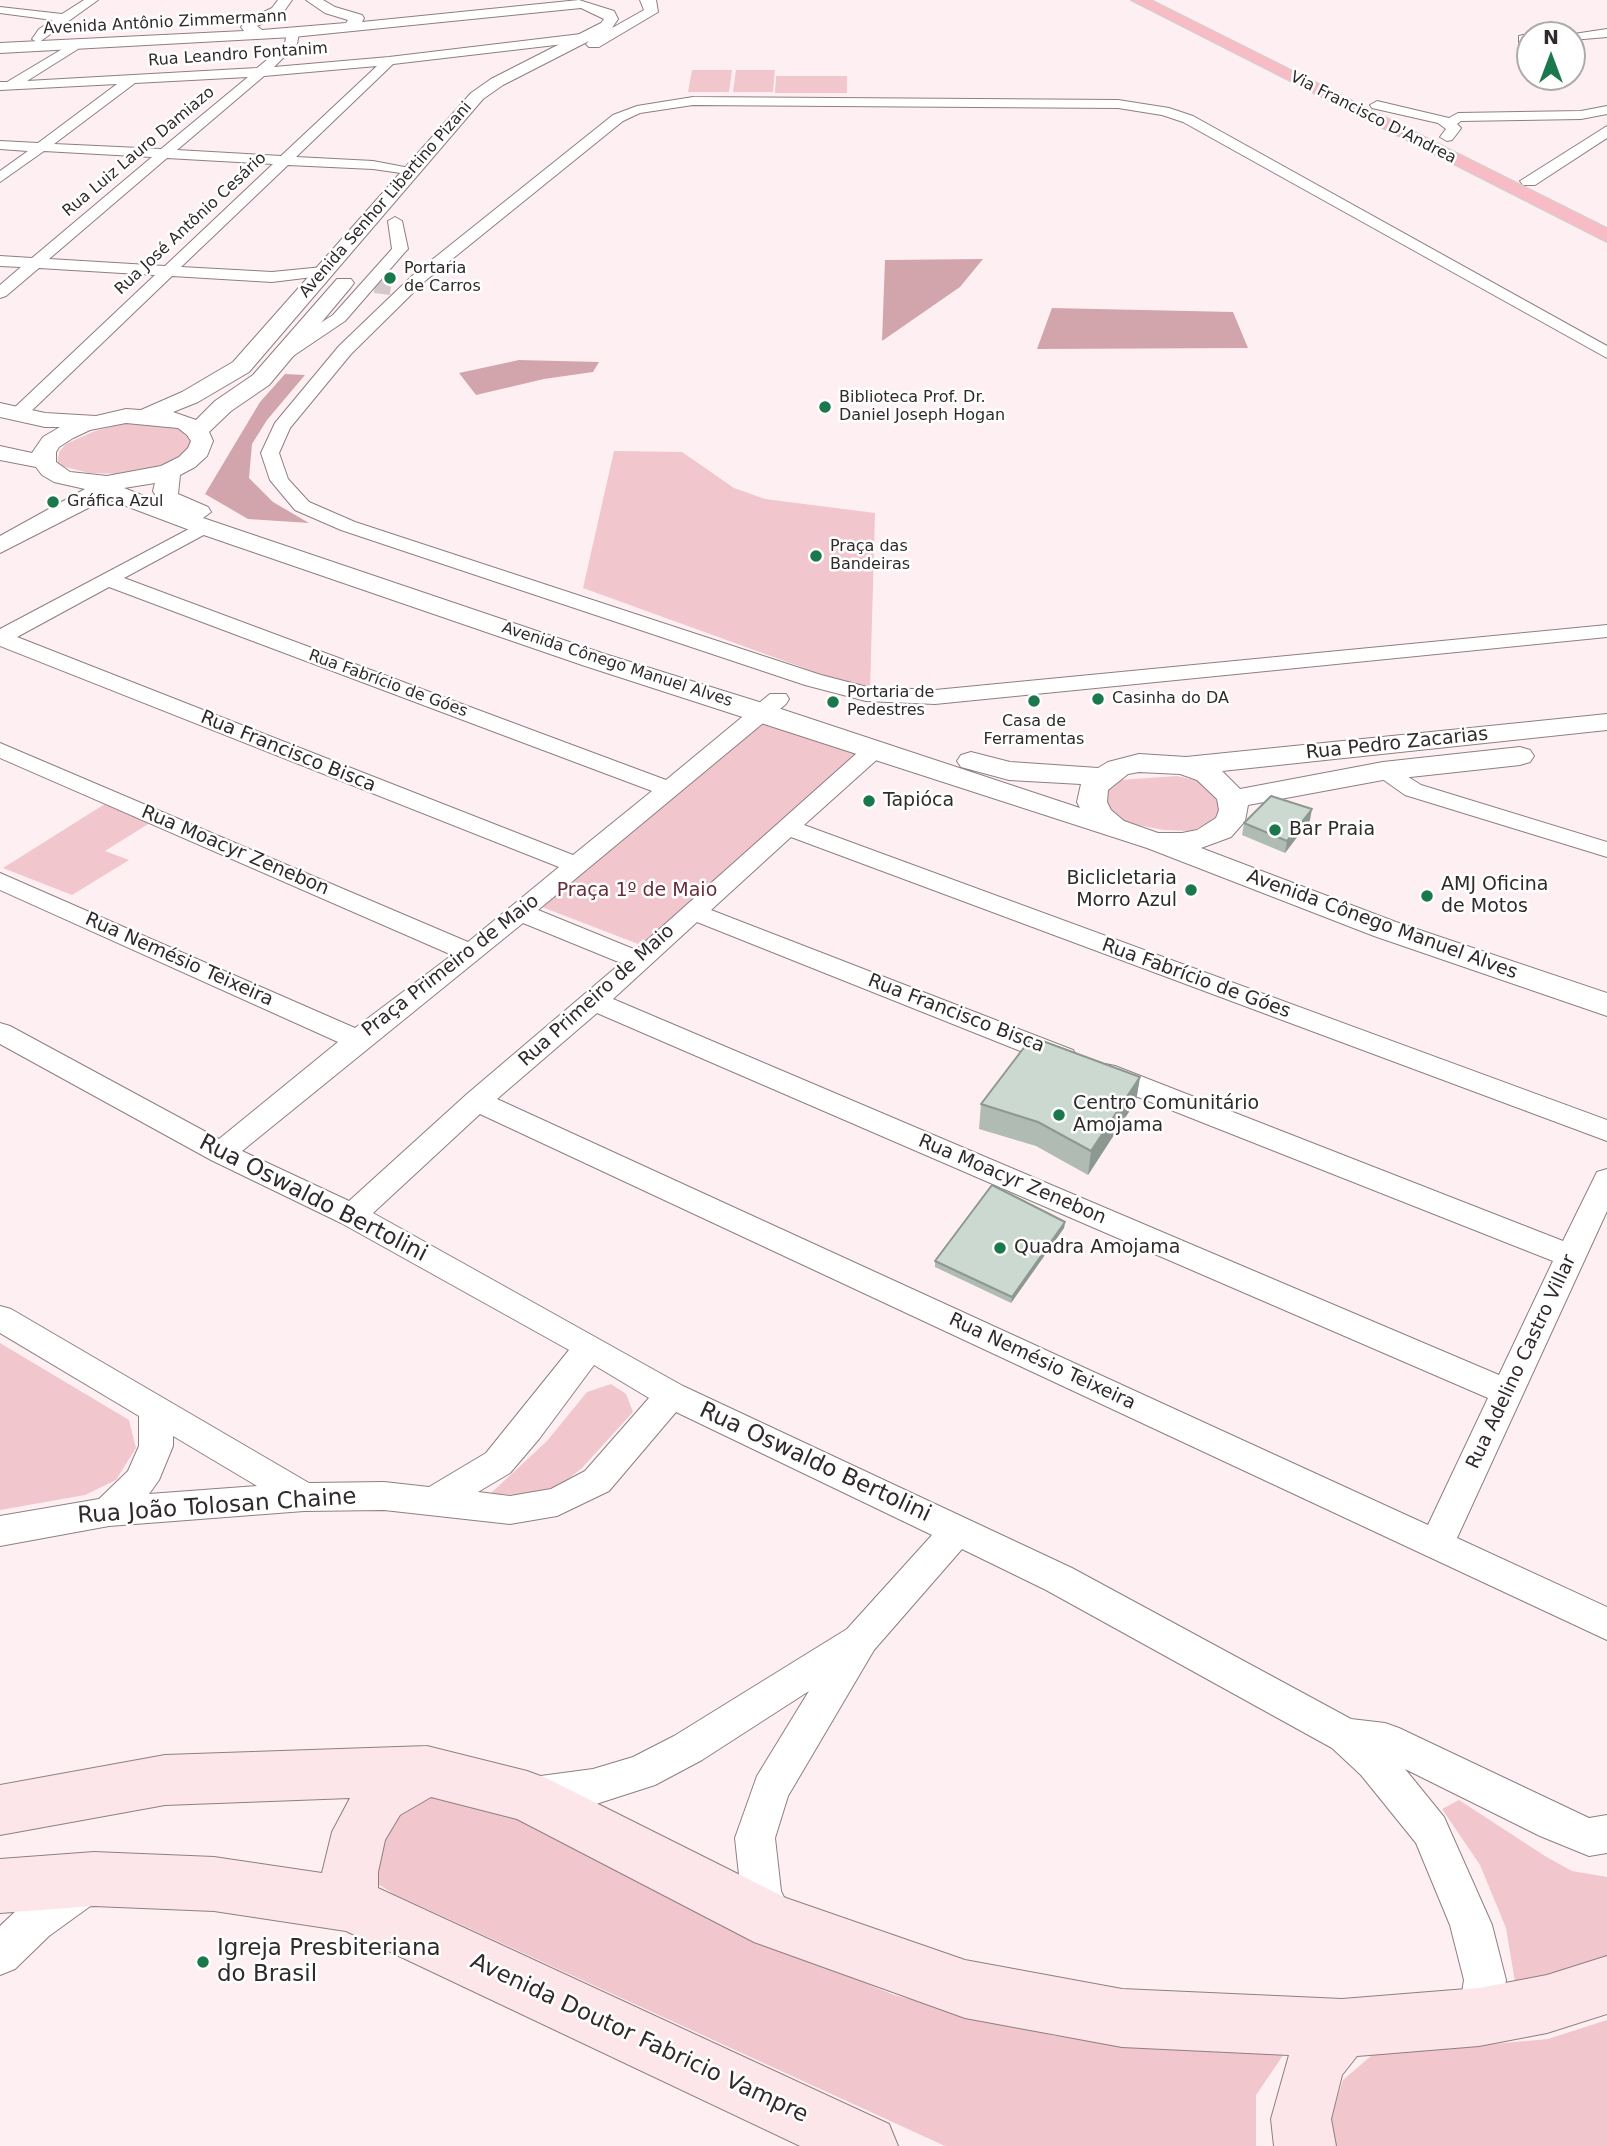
<!DOCTYPE html>
<meta charset="utf-8">
<style>
body{margin:0}
#map{position:relative;width:1607px;height:2146px;overflow:hidden;background:#fef0f2;font-family:"DejaVu Sans",sans-serif}
canvas{display:block}
.north{position:absolute;left:1516px;top:21px;width:70px;height:70px;box-sizing:border-box;background:#fff;border:2px solid #acaaaa;border-radius:50%;rotate:0deg;font-size:19px;font-weight:700;line-height:28px;text-align:center;color:#302a2b}
.north::after{content:'';display:block;margin:auto;width:24px;height:32px;background:#1b774c;clip-path:polygon(50% 0,100% 100%,50% 72%,0 100%)}
</style>
<div id="map">
<canvas width="1607" height="2146"></canvas>
<div class="north">N</div>
</div>
<script>
const ctx = document.querySelector('canvas').getContext('2d');
ctx.lineJoin = 'round';
function fillPath(path, color) { ctx.fillStyle = color; ctx.fill(path, 'evenodd'); }
const poly = rows => new Path2D(rows.map(r => 'M' + r).join(''));
function strokePath(path, color, width, dash) { ctx.strokeStyle = color; ctx.lineWidth = width; ctx.lineCap = dash ? 'butt' : 'round'; ctx.setLineDash(dash || []); ctx.stroke(path); }
function drawText(font, color, halo, rows, align = 'center') {
  ctx.font = font + ' "DejaVu Sans",sans-serif'; ctx.lineWidth = 5; ctx.setLineDash([]); ctx.textBaseline = 'middle'; ctx.strokeStyle = halo; ctx.fillStyle = color; for (const [text, x, y, turn = 0] of rows) {
    ctx.save(); ctx.translate(x, y); ctx.rotate((+turn || 0) * Math.PI / 180); ctx.textAlign = isNaN(turn) ? turn : align; if (halo) ctx.strokeText(text, 0, 0); ctx.fillText(text, 0, 0); ctx.restore();
  }
}
const green = poly([
 [692,70,732,70,729,92,688,92],
 [736,70,775,70,773,92,733,92],
 [776,76,847,76,847,93,775,93],
 [131,422,186,426,198,441,168,467,128,474,89,473,57,465,59,452,66,444,95,431],
 [614,451,682,452,734,488,765,499,875,513,870,692,583,588],
 [762,724,862,756,646,947,542,907],
 [1177,776,1202,782,1226,805,1217,819,1191,831,1164,830,1132,824,1113,816,1101,790,1119,780],
 [108,802,153,821,105,851,129,860,72,895,3,868],
 [0,1343,129,1420,136,1448,116,1480,85,1495,0,1510],
 [611,1384,626,1394,633,1412,582,1468,557,1488,524,1495,490,1494,547,1441,587,1392],
 [418,1793,477,1803,596,1851,745,1933,894,1995,1055,2036,1286,2051,1256,2095,1256,2146,945,2146,394,1894,373,1881,369,1830],
 [1459,1800,1545,1856,1572,1871,1607,1877,1607,1966,1517,1994,1506,1928,1480,1865,1442,1809],
 [1607,2020,1607,2146,1334,2146,1331,2117,1343,2080,1372,2055,1548,2039]
]);
const forest = poly([
 [983,259,960,287,882,341,885,260],
 [1052,308,1233,312,1248,348,1037,349],
 [519,360,599,362,593,372,544,379,476,395,459,373],
 [285,374,305,375,267,420,252,444,249,478,273,502,309,523,248,519,205,494,260,402]
]);
const minorTunnel = poly([
 [375,284,391,286]
]);
const minor = poly([
 [84,0,98,0,38,43,32,39,39,29,53,20,0,13,0,7,62,14,84,0],
 [293,29,299,33,297,44,274,67,389,57,581,34,587,38,581,42,393,64,296,157,373,161,415,169,415,175,373,169,288,165,181,267,272,272,323,267,329,269,331,272,329,275,272,282,172,276,24,418,12,418,9,414,12,410,155,275,39,268,6,296,0,298,0,285,21,267,0,266,0,256,32,258,152,157,44,151,0,182,0,171,28,151,0,149,0,141,38,143,117,84,0,90,0,82,7,82,74,42,78,43,78,49,27,81,257,68,279,50,285,43,287,33,293,29],
 [377,66,281,156,177,150,264,76,377,66],
 [248,77,161,149,54,144,135,83,248,77],
 [167,158,273,164,165,266,49,259,167,158],
 [1607,29,1607,37,1572,40,1572,35,1567,35,1607,29],
 [1523,35,1530,35,1530,43,1519,42,1519,36,1523,35],
 [693,97,1118,100,1169,108,1193,116,1607,346,1607,358,1183,122,1162,115,1118,108,693,105,640,113,623,121,425,281,351,354,290,428,279,453,288,479,309,502,355,522,821,675,867,687,935,690,1607,625,1607,637,935,704,866,701,805,685,341,530,295,510,270,480,261,453,275,423,339,346,413,275,613,115,637,106,693,97],
 [1377,101,1449,118,1458,113,1581,111,1607,106,1607,114,1581,119,1461,121,1457,124,1461,128,1459,131,1452,140,1447,141,1440,137,1446,129,1438,123,1372,108,1370,105,1377,101],
 [395,217,402,221,408,249,405,252,345,321,293,356,281,356,279,352,281,348,333,315,392,249,388,221,395,217],
 [204,521,214,527,211,531,124,578,666,780,770,694,786,694,789,699,786,704,538,910,636,950,866,745,874,743,882,745,886,750,882,755,804,825,1607,1120,1607,1141,791,837,711,910,1073,1050,1077,1057,1073,1064,1063,1066,1053,1064,697,922,613,999,1499,1375,1553,1261,1095,1080,1091,1073,1095,1066,1105,1064,1115,1066,1563,1241,1597,1172,1607,1169,1607,1211,1457,1538,1607,1607,1607,1640,480,1114,373,1213,683,1386,1072,1568,1351,1719,1385,1723,1399,1728,1589,1818,1607,1815,1607,1853,1589,1856,1540,1836,1405,1769,1444,1817,1492,1925,1506,1980,1500,2017,1494,2032,1479,2038,1464,2032,1458,2017,1464,1980,1450,1925,1416,1843,1361,1775,1332,1748,1046,1590,962,1549,874,1650,788,1796,775,1838,781,1891,794,1919,788,1933,773,1939,758,1933,741,1893,735,1838,757,1776,809,1691,702,1760,655,1785,593,1805,533,1813,519,1808,513,1795,519,1782,533,1777,593,1769,633,1757,674,1736,847,1629,932,1535,676,1412,609,1491,557,1516,510,1524,384,1510,304,1511,109,1526,0,1546,0,1516,99,1499,128,1471,139,1446,139,1416,0,1333,0,1306,11,1309,309,1483,384,1482,429,1487,486,1453,569,1350,341,1223,211,1160,0,1044,0,1023,10,1026,219,1139,338,1042,0,890,0,873,355,1028,452,955,0,758,0,743,468,942,559,867,0,646,0,629,204,521],
 [109,587,652,791,573,855,17,637,109,587],
 [523,923,621,963,467,1094,349,1201,242,1151,523,923],
 [597,1013,1488,1398,1428,1525,497,1099,597,1013],
 [594,1365,649,1398,585,1471,551,1489,510,1496,478,1492,510,1473,539,1439,594,1365],
 [173,1436,257,1486,149,1494,159,1480,173,1446,173,1436],
 [1383,764,1391,766,1421,785,1607,842,1607,857,1405,795,1371,771,1375,766,1383,764],
 [82,1868,96,1874,102,1888,96,1902,49,1936,15,1969,0,1975,0,1926,19,1908,68,1874,82,1868]
]);
const tertiary = poly([
 [278,0,292,0,282,14,257,26,262,30,346,23,348,20,325,13,306,0,323,0,335,7,362,15,364,18,362,22,579,0,614,11,618,19,612,28,644,10,640,0,656,0,658,12,599,47,589,47,586,44,589,41,503,85,483,99,249,372,198,402,173,412,196,420,215,401,253,375,337,279,351,279,354,283,351,287,269,385,231,411,209,432,213,441,207,456,195,467,180,475,178,494,208,507,211,512,203,518,605,654,772,706,1080,808,1077,802,1081,784,1009,780,961,767,957,761,961,755,971,752,1010,762,1098,768,1108,762,1139,754,1186,757,1607,714,1607,730,1222,771,1240,789,1383,762,1520,747,1530,750,1534,756,1530,762,1520,765,1383,780,1248,805,1245,821,1231,837,1201,848,1396,922,1607,993,1607,1016,1374,936,1147,848,585,666,195,532,110,500,106,496,96,504,0,553,0,536,85,489,54,482,42,475,36,467,0,460,0,446,32,453,43,437,60,427,45,427,0,417,0,403,45,413,96,416,126,409,141,410,182,392,233,362,471,93,491,79,601,23,604,19,581,8,293,37,0,53,0,43,244,31,241,27,245,21,272,8,278,0],
 [126,423,178,428,187,435,191,441,188,448,179,457,161,466,107,476,70,472,56,462,56,452,59,447,73,438,90,430,126,423],
 [155,483,153,491,159,502,124,488,155,483],
 [1139,772,1180,774,1197,780,1217,799,1219,810,1216,818,1197,830,1182,833,1158,833,1124,821,1111,810,1107,802,1108,790,1128,774,1139,772],
 [1607,126,1607,138,1535,185,1523,185,1520,181,1607,126]
]);
const secondary = poly([
 [427,1746,527,1771,546,1778,786,1898,965,1960,1122,1989,1342,1999,1479,1988,1547,1975,1607,1956,1607,2014,1547,2033,1479,2046,1357,2056,1342,2075,1331,2119,1336,2146,1274,2146,1271,2119,1289,2055,1122,2047,965,2018,754,1942,517,1819,431,1797,400,1815,385,1840,378,1872,378,1888,889,2124,898,2146,800,2146,346,1931,214,1911,94,1906,0,1913,0,1859,94,1852,214,1857,322,1873,332,1832,350,1798,165,1805,0,1835,0,1785,165,1755,427,1746]
]);
const trunk = poly([
 [1131,0,1151,0,1607,228,1607,242,1131,0]
]);
const wall = poly([
 [1310,820,1285,853,1242,835,1244,823],
 [1140,1077,1136,1101,1088,1175,1036,1146,979,1129,981,1104],
 [1065,1222,1064,1228,1011,1303,935,1267,935,1261]
]);
const shadedWall = poly([
 [1312,809,1310,820,1285,853,1287,841],
 [1140,1077,1136,1101,1088,1175,1091,1151],
 [1065,1222,1064,1228,1011,1303,1012,1297]
]);
const building = poly([
 [1271,796,1312,809,1287,841,1244,823,1271,796],
 [1032,1037,1140,1077,1091,1151,1038,1122,981,1104,1032,1037],
 [992,1185,1065,1222,1012,1297,935,1261,992,1185]
]);
const markers = [
 [390,278,7,"#1b774c"],
 [825,407,7,"#1b774c"],
 [53,502,7,"#1b774c"],
 [816,556,7,"#1b774c"],
 [1098,699,7,"#1b774c"],
 [1034,701,7,"#1b774c"],
 [833,702,7,"#1b774c"],
 [869,801,7,"#1b774c"],
 [1275,830,7,"#1b774c"],
 [1191,890,7,"#1b774c"],
 [1427,896,7,"#1b774c"],
 [1059,1115,7,"#1b774c"],
 [1000,1248,7,"#1b774c"],
 [203,1962,7,"#1b774c"]
];
const farStreetnames = [
 ["Avenida Antônio Zimmermann",165,23,-3],
 ["Rua Leandro Fontanim",238,55,-4],
 ["Via Francisco D'Andrea",1373,118,27],
 ["Rua Luiz Lauro Damiazo",139,152,-40],
 ["Avenida Senhor Libertino Pizani",386,200,-49],
 ["Rua José Antônio Cesário",191,224,-43],
 ["Avenida Cônego Manuel Alves",617,665,18],
 ["Rua Fabrício de Góes",388,684,20]
];
const farPoinames = [
 ["Portaria",404,269],
 ["de Carros",404,287],
 ["Biblioteca Prof. Dr.",839,398],
 ["Daniel Joseph Hogan",839,416],
 ["Gráfica Azul",67,502],
 ["Praça das",830,547],
 ["Bandeiras",830,565],
 ["Portaria de",847,693],
 ["Pedestres",847,711],
 ["Casinha do DA",1112,699],
 ["Casa de",1034,722,"center"],
 ["Ferramentas",1034,740,"center"]
];
const streetNames = [
 ["Rua Pedro Zacarias",1397,744,-6],
 ["Rua Francisco Bisca",288,752,22],
 ["Rua Moacyr Zenebon",235,851,23],
 ["Avenida Cônego Manuel Alves",1382,925,20],
 ["Rua Nemésio Teixeira",179,960,24],
 ["Praça Primeiro de Maio",451,966,-38],
 ["Rua Fabrício de Góes",1196,979,20],
 ["Rua Primeiro de Maio",597,996,-42],
 ["Rua Francisco Bisca",956,1014,21],
 ["Rua Moacyr Zenebon",1012,1180,23],
 ["Rua Nemésio Teixeira",1042,1362,25],
 ["Rua Adelino Castro Villar",1522,1362,-65]
];
const poiNames = [
 ["Tapióca",883,801],
 ["Bar Praia",1289,830],
 ["Biclicletaria",1177,879,"right"],
 ["Morro Azul",1177,901,"right"],
 ["AMJ Oficina",1441,885],
 ["de Motos",1441,907],
 ["Centro Comunitário",1073,1104],
 ["Amojama",1073,1126],
 ["Quadra Amojama",1014,1248]
];
const parkNames = [
 ["Praça 1º de Maio",637,891]
];
const nearStreetnames = [
 ["Rua Oswaldo Bertolini",313,1199,27],
 ["Rua Oswaldo Bertolini",815,1463,25],
 ["Rua João Tolosan Chaine",217,1507,-4],
 ["Avenida Doutor Fabricio Vampre",639,2039,25]
];
const nearPoinames = [
 ["Igreja Presbiteriana",217,1949],
 ["do Brasil",217,1975]
];
fillPath(green, '#f1c6cd');
fillPath(forest, '#d2a5ac');
strokePath(minorTunnel, '#d5c8ca', 18, [18, 9]);
strokePath(minor, '#8e7f81', 2);
strokePath(tertiary, '#8e7f81', 2);
strokePath(secondary, '#8e7f81', 2);
strokePath(trunk, '#d1d0d0', 2);
fillPath(minor, '#fff');
fillPath(tertiary, '#fff');
fillPath(secondary, '#fce6ea');
fillPath(trunk, '#f8bcc7');
fillPath(wall, '#afbbb3');
fillPath(shadedWall, '#8e9892');
fillPath(building, '#cbd9d0');
strokePath(building, '#8e9892', 2);
for (const [x, y, r, color] of markers) { const dot = new Path2D(); dot.arc(x, y, r, 0, 2 * Math.PI); ctx.fillStyle = color; ctx.fill(dot); strokePath(dot, '#fff', 2.5); }
drawText('16px', '#302a2b', '#fff', farStreetnames);
drawText('16px', '#302a2b', '#fff', farPoinames, 'left');
drawText('19px', '#302a2b', '#fff', streetNames);
drawText('19px', '#302a2b', '#fff', poiNames, 'left');
drawText('19px', '#662d3a', '#fff', parkNames);
drawText('23px', '#302a2b', '#fff', nearStreetnames);
drawText('23px', '#302a2b', '#fff', nearPoinames, 'left');
</script>
